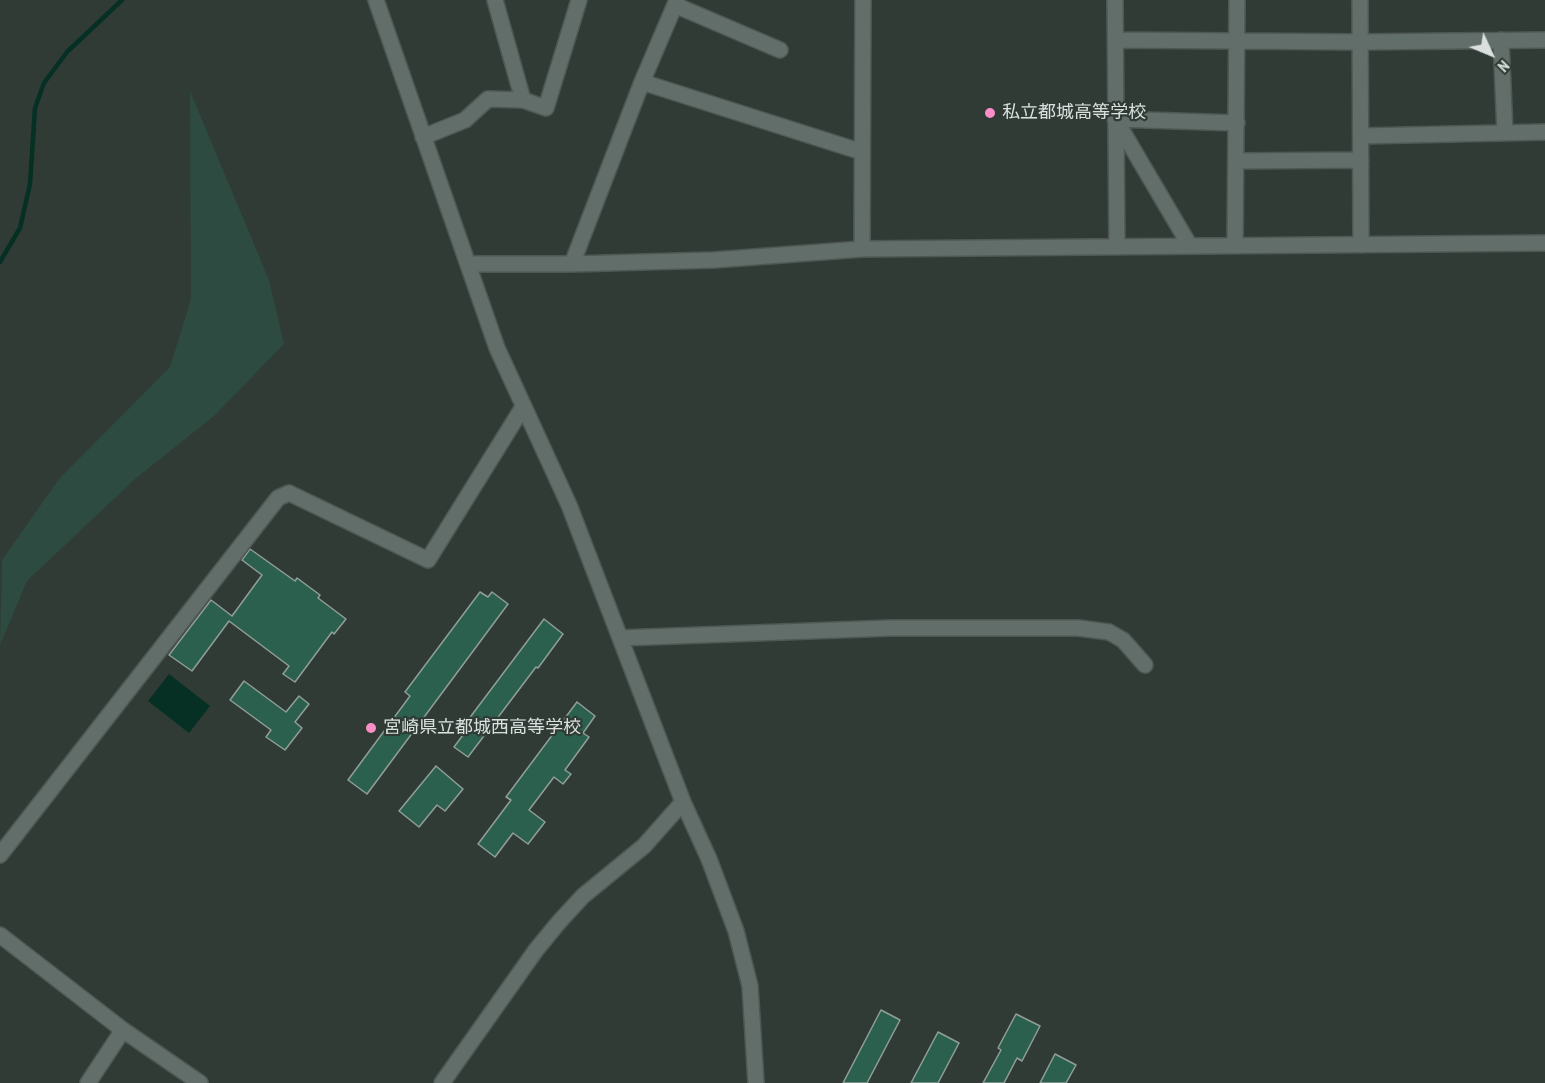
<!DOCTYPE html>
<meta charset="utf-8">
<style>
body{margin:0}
#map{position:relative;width:1545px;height:1083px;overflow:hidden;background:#303b36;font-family:"PT Sans Narrow",sans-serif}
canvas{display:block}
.north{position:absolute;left:1461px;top:24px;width:60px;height:60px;-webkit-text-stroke:4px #303b36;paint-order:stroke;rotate:134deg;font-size:16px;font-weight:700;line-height:24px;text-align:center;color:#d9e0dd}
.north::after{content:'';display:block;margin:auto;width:21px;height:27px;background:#d9e0dd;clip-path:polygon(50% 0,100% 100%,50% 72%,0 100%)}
</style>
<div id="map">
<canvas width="1545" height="1083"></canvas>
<div class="north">N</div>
</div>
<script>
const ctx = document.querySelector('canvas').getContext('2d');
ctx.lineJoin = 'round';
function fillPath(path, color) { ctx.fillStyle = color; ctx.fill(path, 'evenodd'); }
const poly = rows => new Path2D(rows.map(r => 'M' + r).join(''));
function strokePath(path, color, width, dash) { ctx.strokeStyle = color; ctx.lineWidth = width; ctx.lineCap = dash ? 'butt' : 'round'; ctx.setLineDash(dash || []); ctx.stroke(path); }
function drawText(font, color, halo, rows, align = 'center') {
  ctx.font = font + ' "PT Sans Narrow","Noto Sans JP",sans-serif'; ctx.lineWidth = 4.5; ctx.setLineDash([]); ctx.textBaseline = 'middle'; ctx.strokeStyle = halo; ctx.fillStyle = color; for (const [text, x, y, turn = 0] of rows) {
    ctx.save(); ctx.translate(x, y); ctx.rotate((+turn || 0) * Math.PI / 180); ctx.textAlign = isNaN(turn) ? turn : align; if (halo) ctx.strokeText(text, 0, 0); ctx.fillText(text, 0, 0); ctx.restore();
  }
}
const green = poly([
 [190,91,269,280,284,344,214,416,135,479,27,581,0,645,2,560,59,479,170,367,191,299]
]);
const water = poly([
 [169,674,210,706,189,733,148,701]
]);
const stream = poly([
 [0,262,20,228,30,184,35,108,44,83,67,52,122,0]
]);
const building = poly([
 [250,549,295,581,297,578,320,595,318,598,346,619,334,634,332,632,295,682,283,674,289,666,229,621,192,671,169,655,211,600,232,616,262,575,242,560,250,549],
 [480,592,488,597,492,592,508,604,367,794,348,780,410,696,405,692,480,592],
 [544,619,563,634,538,668,536,667,468,757,454,747,466,731,462,728,544,619],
 [244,681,286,712,299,696,309,704,295,722,302,728,285,750,266,737,271,730,230,700,244,681],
 [577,702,595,716,583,733,589,737,565,770,571,774,563,784,554,777,529,810,545,822,528,844,513,833,495,857,478,844,511,800,506,797,577,702],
 [436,766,463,789,445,811,437,805,419,827,399,811,436,766],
 [881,1010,900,1020,867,1083,843,1083,881,1010],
 [1016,1014,1040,1026,1022,1061,1017,1058,1004,1083,983,1083,1001,1050,998,1048,1016,1014],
 [938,1032,959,1043,938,1083,911,1083,938,1032],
 [1055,1054,1076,1065,1066,1083,1040,1083,1055,1054]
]);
const minor = poly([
 [376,0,497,348,569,505,683,802,709,859,736,931,750,986,756,1083],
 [495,0,523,100],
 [1115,0,1117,247],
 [1360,0,1361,245],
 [675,5,780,50],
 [1116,40,1360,42,1545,40],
 [1501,40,1505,133],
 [642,82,862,152],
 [1115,119,1237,123],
 [1117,122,1190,246],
 [1361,136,1545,132],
 [423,137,465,120,488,99,523,100,546,108,579,0],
 [1236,161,1361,160],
 [1235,246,1237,0],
 [862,249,863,0],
 [468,264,572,264,714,260,862,249,1545,243],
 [572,264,642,82,677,0],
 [620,638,891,628,1078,628,1109,632,1123,640,1145,665],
 [0,855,278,498,289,493,428,560,523,407],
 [0,935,123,1030,200,1083],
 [88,1083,123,1030],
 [442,1083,536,950,559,922,583,896,644,846,683,802]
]);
const markers = [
 [990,113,6,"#fa8fc7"],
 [371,728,6,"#fa8fc7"]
];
const poiNames = [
 ["私立都城高等学校",1002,113],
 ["宮崎県立都城西高等学校",383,728]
];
fillPath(green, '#2d4b40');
fillPath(water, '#053023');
strokePath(stream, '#053023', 4.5);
fillPath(building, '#2b604e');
strokePath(building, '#919e99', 1.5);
strokePath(minor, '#4e5753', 18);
strokePath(minor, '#626e69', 15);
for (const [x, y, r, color] of markers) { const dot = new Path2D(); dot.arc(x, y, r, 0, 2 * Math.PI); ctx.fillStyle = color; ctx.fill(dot); strokePath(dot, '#303b36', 2); }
drawText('18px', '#d9e0dd', '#303b36', poiNames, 'left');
</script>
